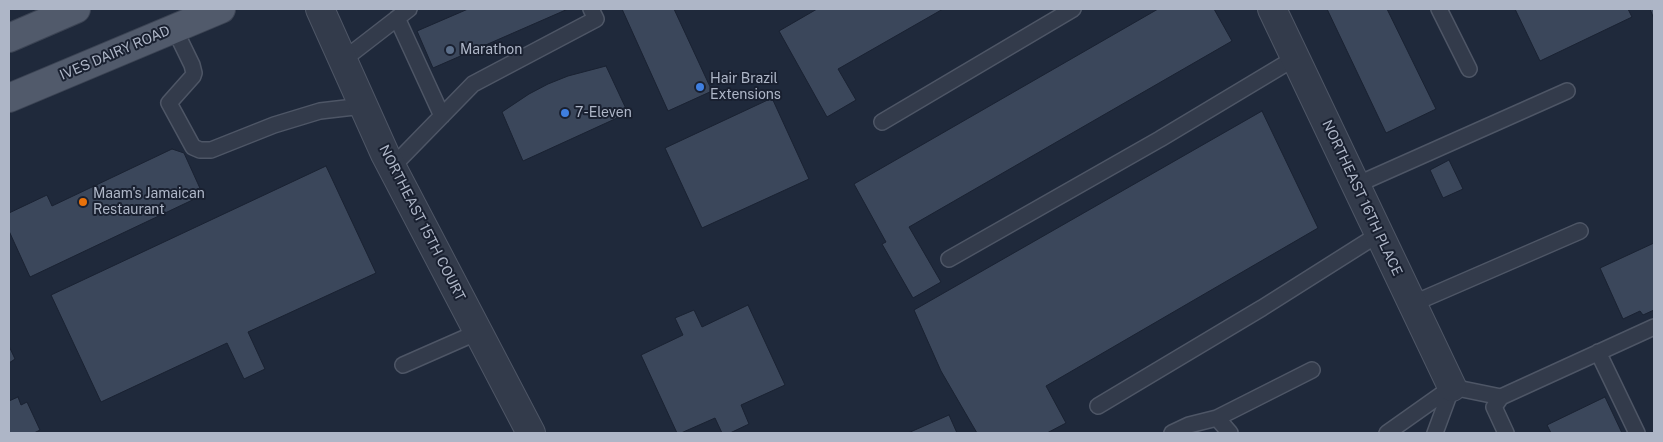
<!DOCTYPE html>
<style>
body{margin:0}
#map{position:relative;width:1663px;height:442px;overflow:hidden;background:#1f293b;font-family:"Public Sans",sans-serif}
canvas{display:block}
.frame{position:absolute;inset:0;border:10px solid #aeb6c7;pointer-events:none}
</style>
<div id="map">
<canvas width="1663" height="442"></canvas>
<div class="frame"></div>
</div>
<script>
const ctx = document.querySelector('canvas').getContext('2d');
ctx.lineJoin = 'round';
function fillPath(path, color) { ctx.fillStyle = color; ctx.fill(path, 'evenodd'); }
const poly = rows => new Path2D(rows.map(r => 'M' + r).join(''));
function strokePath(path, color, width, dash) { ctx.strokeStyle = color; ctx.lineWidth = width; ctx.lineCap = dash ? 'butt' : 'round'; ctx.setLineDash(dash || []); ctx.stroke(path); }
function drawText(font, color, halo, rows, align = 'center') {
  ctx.font = font + ' "Public Sans",sans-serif'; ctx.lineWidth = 4; ctx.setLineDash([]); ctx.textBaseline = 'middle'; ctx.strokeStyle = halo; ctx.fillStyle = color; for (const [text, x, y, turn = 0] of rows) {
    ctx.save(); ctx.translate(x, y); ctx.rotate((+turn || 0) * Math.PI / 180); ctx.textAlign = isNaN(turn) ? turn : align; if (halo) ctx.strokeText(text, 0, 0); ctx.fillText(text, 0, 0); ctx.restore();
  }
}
const building = poly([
 [468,9,568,9,433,68,417,31,468,9],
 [622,9,674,9,712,91,668,111,622,9],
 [817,9,943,9,838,69,856,100,827,117,779,31,817,9],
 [1158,9,1214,9,1232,41,909,227,941,282,913,298,882,244,886,242,854,184,1158,9],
 [1327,9,1387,9,1436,109,1386,133,1327,9],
 [1515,9,1628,9,1632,17,1540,61,1515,9],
 [1650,9,1654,9,1654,19,1650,9],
 [606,66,628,113,523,161,502,112,529,94,548,84,568,76,606,66],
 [772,98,809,179,702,228,665,148,772,98],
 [1262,111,1318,228,1046,386,1066,423,1047,433,977,433,941,371,914,310,1262,111],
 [172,149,184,153,203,195,30,277,9,231,9,213,47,195,52,206,172,149],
 [1449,160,1463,189,1443,198,1430,170,1449,160],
 [326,166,376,273,248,332,265,369,244,379,227,343,101,402,51,295,326,166],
 [1654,243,1654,310,1643,315,1640,311,1623,319,1600,268,1654,243],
 [748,305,785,385,741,405,749,424,730,433,722,433,715,418,681,433,677,433,641,355,683,335,675,318,694,310,702,327,748,305],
 [9,346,15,359,9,363,9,346],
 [18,397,21,405,27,402,40,430,34,433,9,433,9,401,18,397],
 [1605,397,1622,433,1551,433,1547,425,1605,397],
 [949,415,957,433,908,433,949,415]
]);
const service = poly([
 [1439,9,1469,69],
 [397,18,442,116],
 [174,28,192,65,194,73,193,76,169,103,193,147,200,150,211,150,274,125,320,111,363,106],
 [343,60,409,9],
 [882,122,1073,9],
 [392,167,473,84,596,19,591,9],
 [1356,185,1567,91],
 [949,259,1160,139,1295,58],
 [1412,304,1580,231],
 [1598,352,1637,433],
 [403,365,478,332],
 [1501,397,1494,407,1506,433],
 [1098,406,1262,308,1379,234],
 [1217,418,1312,370],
 [1172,433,1189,425,1217,418,1230,433],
 [1387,433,1452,387,1501,397,1654,327],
 [1435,433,1452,387]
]);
const minor = poly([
 [320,9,385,154,531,433],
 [1272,9,1452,387]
]);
const primary = poly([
 [9,38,76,9],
 [9,98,221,9]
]);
const markers = [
 [450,50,5,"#5c6f8a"],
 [700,87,5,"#3f7fe0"],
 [565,113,5,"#3f7fe0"],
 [83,202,5,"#e8710a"]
];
const poiNames = [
 ["Marathon",460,50],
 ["Hair Brazil",710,79],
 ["Extensions",710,95],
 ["7-Eleven",575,113],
 ["Maam's Jamaican",93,194],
 ["Restaurant",93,210]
];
const streetNames = [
 ["IVES DAIRY ROAD",115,53,-23],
 ["NORTHEAST 16TH PLACE",1362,198,65],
 ["NORTHEAST 15TH COURT",422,223,63]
];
fillPath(building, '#3b475b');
strokePath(building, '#1a2232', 1);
strokePath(service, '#4e5666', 18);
strokePath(minor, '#4e5666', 30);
strokePath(primary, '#3c4454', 30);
strokePath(service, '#333b4b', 15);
strokePath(minor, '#333b4b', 28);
strokePath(primary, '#515a6b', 28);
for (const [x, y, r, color] of markers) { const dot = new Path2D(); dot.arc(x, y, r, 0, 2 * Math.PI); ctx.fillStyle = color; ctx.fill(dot); strokePath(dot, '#192030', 2); }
drawText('14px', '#aeb6c7', '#192030', poiNames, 'left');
drawText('14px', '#aeb6c7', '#192030', streetNames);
</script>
